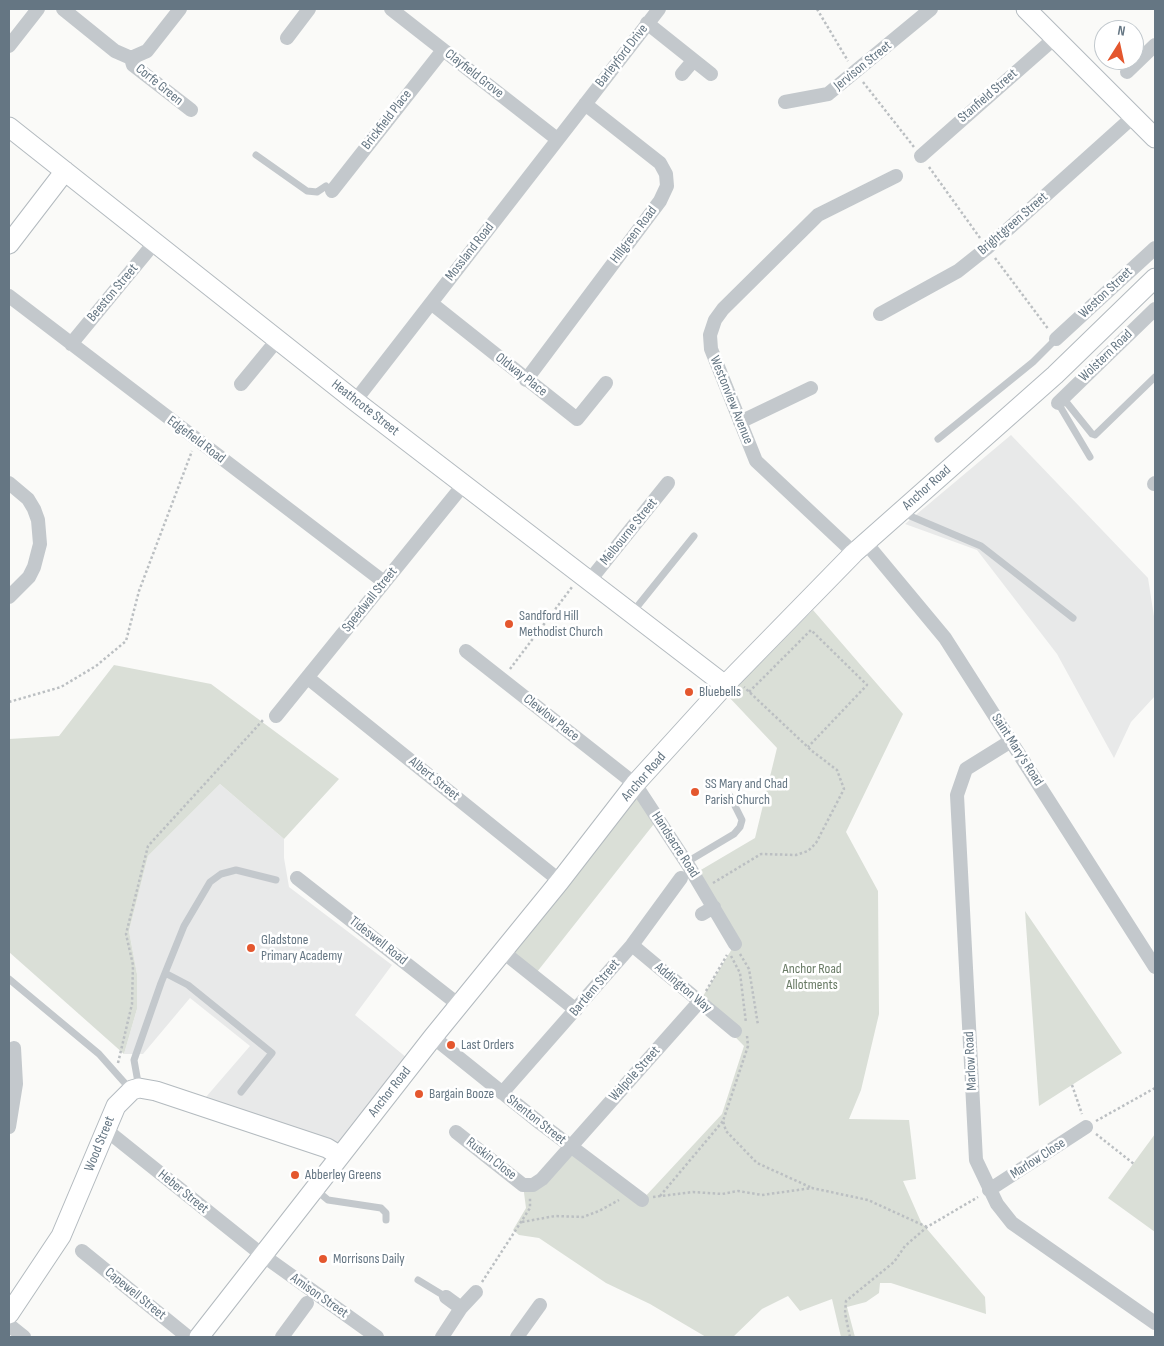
<!DOCTYPE html>
<style>
body{margin:0}
#map{position:relative;width:1164px;height:1346px;overflow:hidden;background:#fafaf8;font-family:"Sofia Sans Condensed",sans-serif}
canvas{display:block}
.frame{position:absolute;inset:0;border:10px solid #657683;pointer-events:none}
.north{position:absolute;left:1094px;top:20px;width:50px;height:50px;box-sizing:border-box;background:#fff;border:1px solid #c1c8cd;border-radius:50%;rotate:10deg;font-size:14px;font-weight:700;line-height:20px;text-align:center;color:#657683}
.north::after{content:'';display:block;margin:auto;width:18px;height:22px;background:#e4572e;clip-path:polygon(50% 0,100% 100%,50% 72%,0 100%)}
</style>
<div id="map">
<canvas width="1164" height="1346"></canvas>
<div class="frame"></div>
<div class="north">N</div>
</div>
<script>
const ctx = document.querySelector('canvas').getContext('2d');
ctx.lineJoin = 'round';
function fillPath(path, color) { ctx.fillStyle = color; ctx.fill(path, 'evenodd'); }
const poly = rows => new Path2D(rows.map(r => 'M' + r).join(''));
function strokePath(path, color, width, dash) { ctx.strokeStyle = color; ctx.lineWidth = width; ctx.lineCap = dash ? 'butt' : 'round'; ctx.setLineDash(dash || []); ctx.stroke(path); }
function drawText(font, color, halo, rows, align = 'center') {
  ctx.font = font + ' "Sofia Sans Condensed",sans-serif'; ctx.lineWidth = 5; ctx.setLineDash([]); ctx.textBaseline = 'middle'; ctx.strokeStyle = halo; ctx.fillStyle = color; for (const [text, x, y, turn = 0] of rows) {
    ctx.save(); ctx.translate(x, y); ctx.rotate((+turn || 0) * Math.PI / 180); ctx.textAlign = isNaN(turn) ? turn : align; if (halo) ctx.strokeText(text, 0, 0); ctx.fillText(text, 0, 0); ctx.restore();
  }
}
const built = poly([
 [1011,435,1148,578,1155,623,1155,696,1131,722,1114,758,1057,654,977,550,905,524],
 [220,784,284,839,284,858,289,887,392,965,355,1015,407,1058,337,1144,206,1097,250,1046,190,998,143,1054,124,1054,137,1009,137,974,129,931,148,856]
]);
const green = poly([
 [813,610,903,714,846,832,878,891,879,1014,861,1090,849,1119,909,1120,916,1179,903,1181,921,1222,985,1297,986,1314,891,1283,880,1283,879,1293,866,1302,847,1307,855,1337,841,1337,832,1299,800,1311,788,1296,762,1309,733,1337,706,1337,650,1304,606,1283,539,1238,519,1235,513,1230,526,1208,523,1185,533,1185,570,1147,642,1200,722,1114,744,1046,700,1001,735,944,694,874,755,838,777,748,728,696],
 [114,665,211,684,339,779,284,839,220,784,148,856,129,931,137,974,137,1009,124,1054,9,952,9,739,59,736],
 [635,784,661,815,533,977,502,951],
 [1025,911,1122,1053,1039,1106],
 [1155,1134,1155,1232,1108,1198]
]);
const path = poly([
 [817,9,848,61],
 [863,82,914,147],
 [929,167,980,238],
 [995,258,1049,330],
 [510,669,572,587],
 [749,692,811,630,867,685,808,747],
 [9,702,61,687,96,666,126,641,139,591,192,451],
 [713,883,761,854,796,855,808,851,816,843,844,789,837,770,812,751,744,687],
 [740,954,749,969,758,1025],
 [731,956,740,973,746,1023],
 [706,991,727,955],
 [747,1036,748,1046,723,1121,726,1131,757,1163,810,1187],
 [118,1063,132,1004,133,965,126,934,148,846,264,719],
 [1072,1085,1082,1114],
 [1096,1121,1155,1088],
 [1096,1134,1134,1164],
 [660,1196,723,1121],
 [653,1197,693,1192,722,1194,738,1191,762,1195,812,1188,868,1200,927,1227],
 [522,1222,555,1216,583,1217,599,1211,619,1200],
 [482,1282,530,1208,530,1197],
 [850,1337,845,1313,846,1301,894,1262,905,1246,927,1227,978,1197]
]);
const lane = poly([
 [256,155,307,191,317,192,326,186],
 [1063,398,1092,434,1095,435,1155,377],
 [1058,403,1090,457],
 [938,439,1033,362,1056,339],
 [903,513,981,546,1073,618],
 [632,613,694,536],
 [687,862,734,834,740,827,742,820,730,796],
 [165,973,188,985,272,1053,241,1092],
 [9,979,99,1054,131,1090],
 [139,1088,134,1060,161,983,184,926,210,882,221,874,236,870,276,880],
 [316,1190,328,1200,381,1208,386,1213,386,1220],
 [418,1280,446,1297]
]);
const street = poly([
 [63,9,115,51,131,58,147,51,180,9],
 [391,9,557,139],
 [647,23,711,74],
 [287,38,309,9],
 [9,46,38,9],
 [131,58,133,65,191,110],
 [1127,72,1155,45],
 [682,74,693,61],
 [785,102,828,94,931,9],
 [921,156,1056,37],
 [332,191,443,50],
 [9,296,384,582],
 [431,303,577,419,606,383],
 [880,314,958,271,987,248,1134,116],
 [1056,339,1155,248],
 [71,344,155,242],
 [526,380,660,201,667,186,666,174,660,163,585,104],
 [241,384,278,339],
 [355,401,659,9],
 [1058,403,1155,309],
 [740,422,811,388],
 [9,483,28,499,34,509,38,520,40,544,34,567,29,577,9,597],
 [1154,484,1155,483],
 [866,543,945,638,1155,967],
 [854,553,756,461,711,349,710,335,715,320,723,309,818,215,896,176],
 [590,580,668,483],
 [466,651,635,784,690,868,735,944],
 [308,678,560,881],
 [276,716,464,484],
 [1011,741,966,769,957,795,976,1160,997,1204,1012,1223,1155,1323],
 [297,878,459,1005],
 [702,914,714,907],
 [632,945,735,1031],
 [502,951,576,1010],
 [433,1037,540,1123,642,1200],
 [502,1093,632,945,681,878],
 [9,1127,16,1084,14,1048],
 [105,1129,261,1254,377,1337],
 [456,1132,523,1185,533,1185,542,1179,700,1001],
 [989,1190,1086,1127],
 [82,1251,188,1337],
 [446,1297,461,1308],
 [9,1325,24,1337],
 [282,1337,307,1303],
 [442,1337,461,1308,476,1292],
 [517,1337,540,1305]
]);
const secondary = poly([
 [1026,9,1155,138],
 [9,127,355,401,725,685],
 [9,244,65,171],
 [9,1314,61,1236,116,1106,132,1090,139,1088,156,1091,327,1148,340,1156],
 [199,1337,433,1037,560,881,635,784,725,685,854,553,1055,375,1155,278]
]);
const markers = [
 [509,624,5,"#e4572e"],
 [689,692,5,"#e4572e"],
 [695,792,5,"#e4572e"],
 [251,948,5,"#e4572e"],
 [451,1045,5,"#e4572e"],
 [419,1094,5,"#e4572e"],
 [295,1175,5,"#e4572e"],
 [323,1259,5,"#e4572e"]
];
const streetNames = [
 ["Barleyford Drive",622,56,-52],
 ["Jervison Street",863,66,-39],
 ["Clayfield Grove",474,74,38],
 ["Corfe Green",159,85,39],
 ["Stanfield Street",988,96,-41],
 ["Brickfield Place",387,120,-52],
 ["Brightgreen Street",1013,224,-41],
 ["Hillgreen Road",634,235,-53],
 ["Mossland Road",470,252,-52],
 ["Beeston Street",113,293,-50],
 ["Weston Street",1106,293,-43],
 ["Wolstern Road",1106,356,-44],
 ["Oldway Place",521,375,38],
 ["Westonview Avenue",731,400,68],
 ["Heathcote Street",365,408,38],
 ["Edgefield Road",196,440,37],
 ["Anchor Road",927,488,-42],
 ["Melbourne Street",629,532,-51],
 ["Speedwall Street",370,600,-51],
 ["Clewlow Place",551,718,38],
 ["Saint Mary's Road",1017,750,57],
 ["Anchor Road",644,777,-49],
 ["Albert Street",434,779,39],
 ["Handsacre Road",675,845,57],
 ["Tideswell Road",378,941,38],
 ["Bartlem Street",595,988,-50],
 ["Addington Way",683,988,40],
 ["Marlow Road",971,1061,-93],
 ["Walpole Street",635,1074,-48],
 ["Anchor Road",390,1092,-52],
 ["Shenton Street",536,1120,38],
 ["Wood Street",100,1144,-68],
 ["Ruskin Close",491,1159,38],
 ["Marlow Close",1038,1159,-33],
 ["Heber Street",183,1192,39],
 ["Capewell Street",135,1294,39],
 ["Amison Street",319,1296,35]
];
const poiNames = [
 ["Sandford Hill",519,616],
 ["Methodist Church",519,632],
 ["Bluebells",699,692],
 ["SS Mary and Chad",705,784],
 ["Parish Church",705,800],
 ["Gladstone",261,940],
 ["Primary Academy",261,956],
 ["Last Orders",461,1045],
 ["Bargain Booze",429,1094],
 ["Abberley Greens",305,1175],
 ["Morrisons Daily",333,1259]
];
const parkNames = [
 ["Anchor Road",812,969],
 ["Allotments",812,985]
];
fillPath(built, '#e8e9e9');
fillPath(green, '#dadfd7');
strokePath(secondary, '#b3babf', 21);
strokePath(path, '#bbbfc2', 2.5, [2.5, 2.5]);
strokePath(lane, '#c3c8cc', 7);
strokePath(street, '#c3c8cc', 14);
strokePath(secondary, '#fff', 19);
for (const [x, y, r, color] of markers) { const dot = new Path2D(); dot.arc(x, y, r, 0, 2 * Math.PI); ctx.fillStyle = color; ctx.fill(dot); strokePath(dot, '#fff', 2); }
drawText('14px', '#657683', '#fff', streetNames);
drawText('14px', '#657683', '#fff', poiNames, 'left');
drawText('14px', '#687a64', '#fff', parkNames);
</script>
